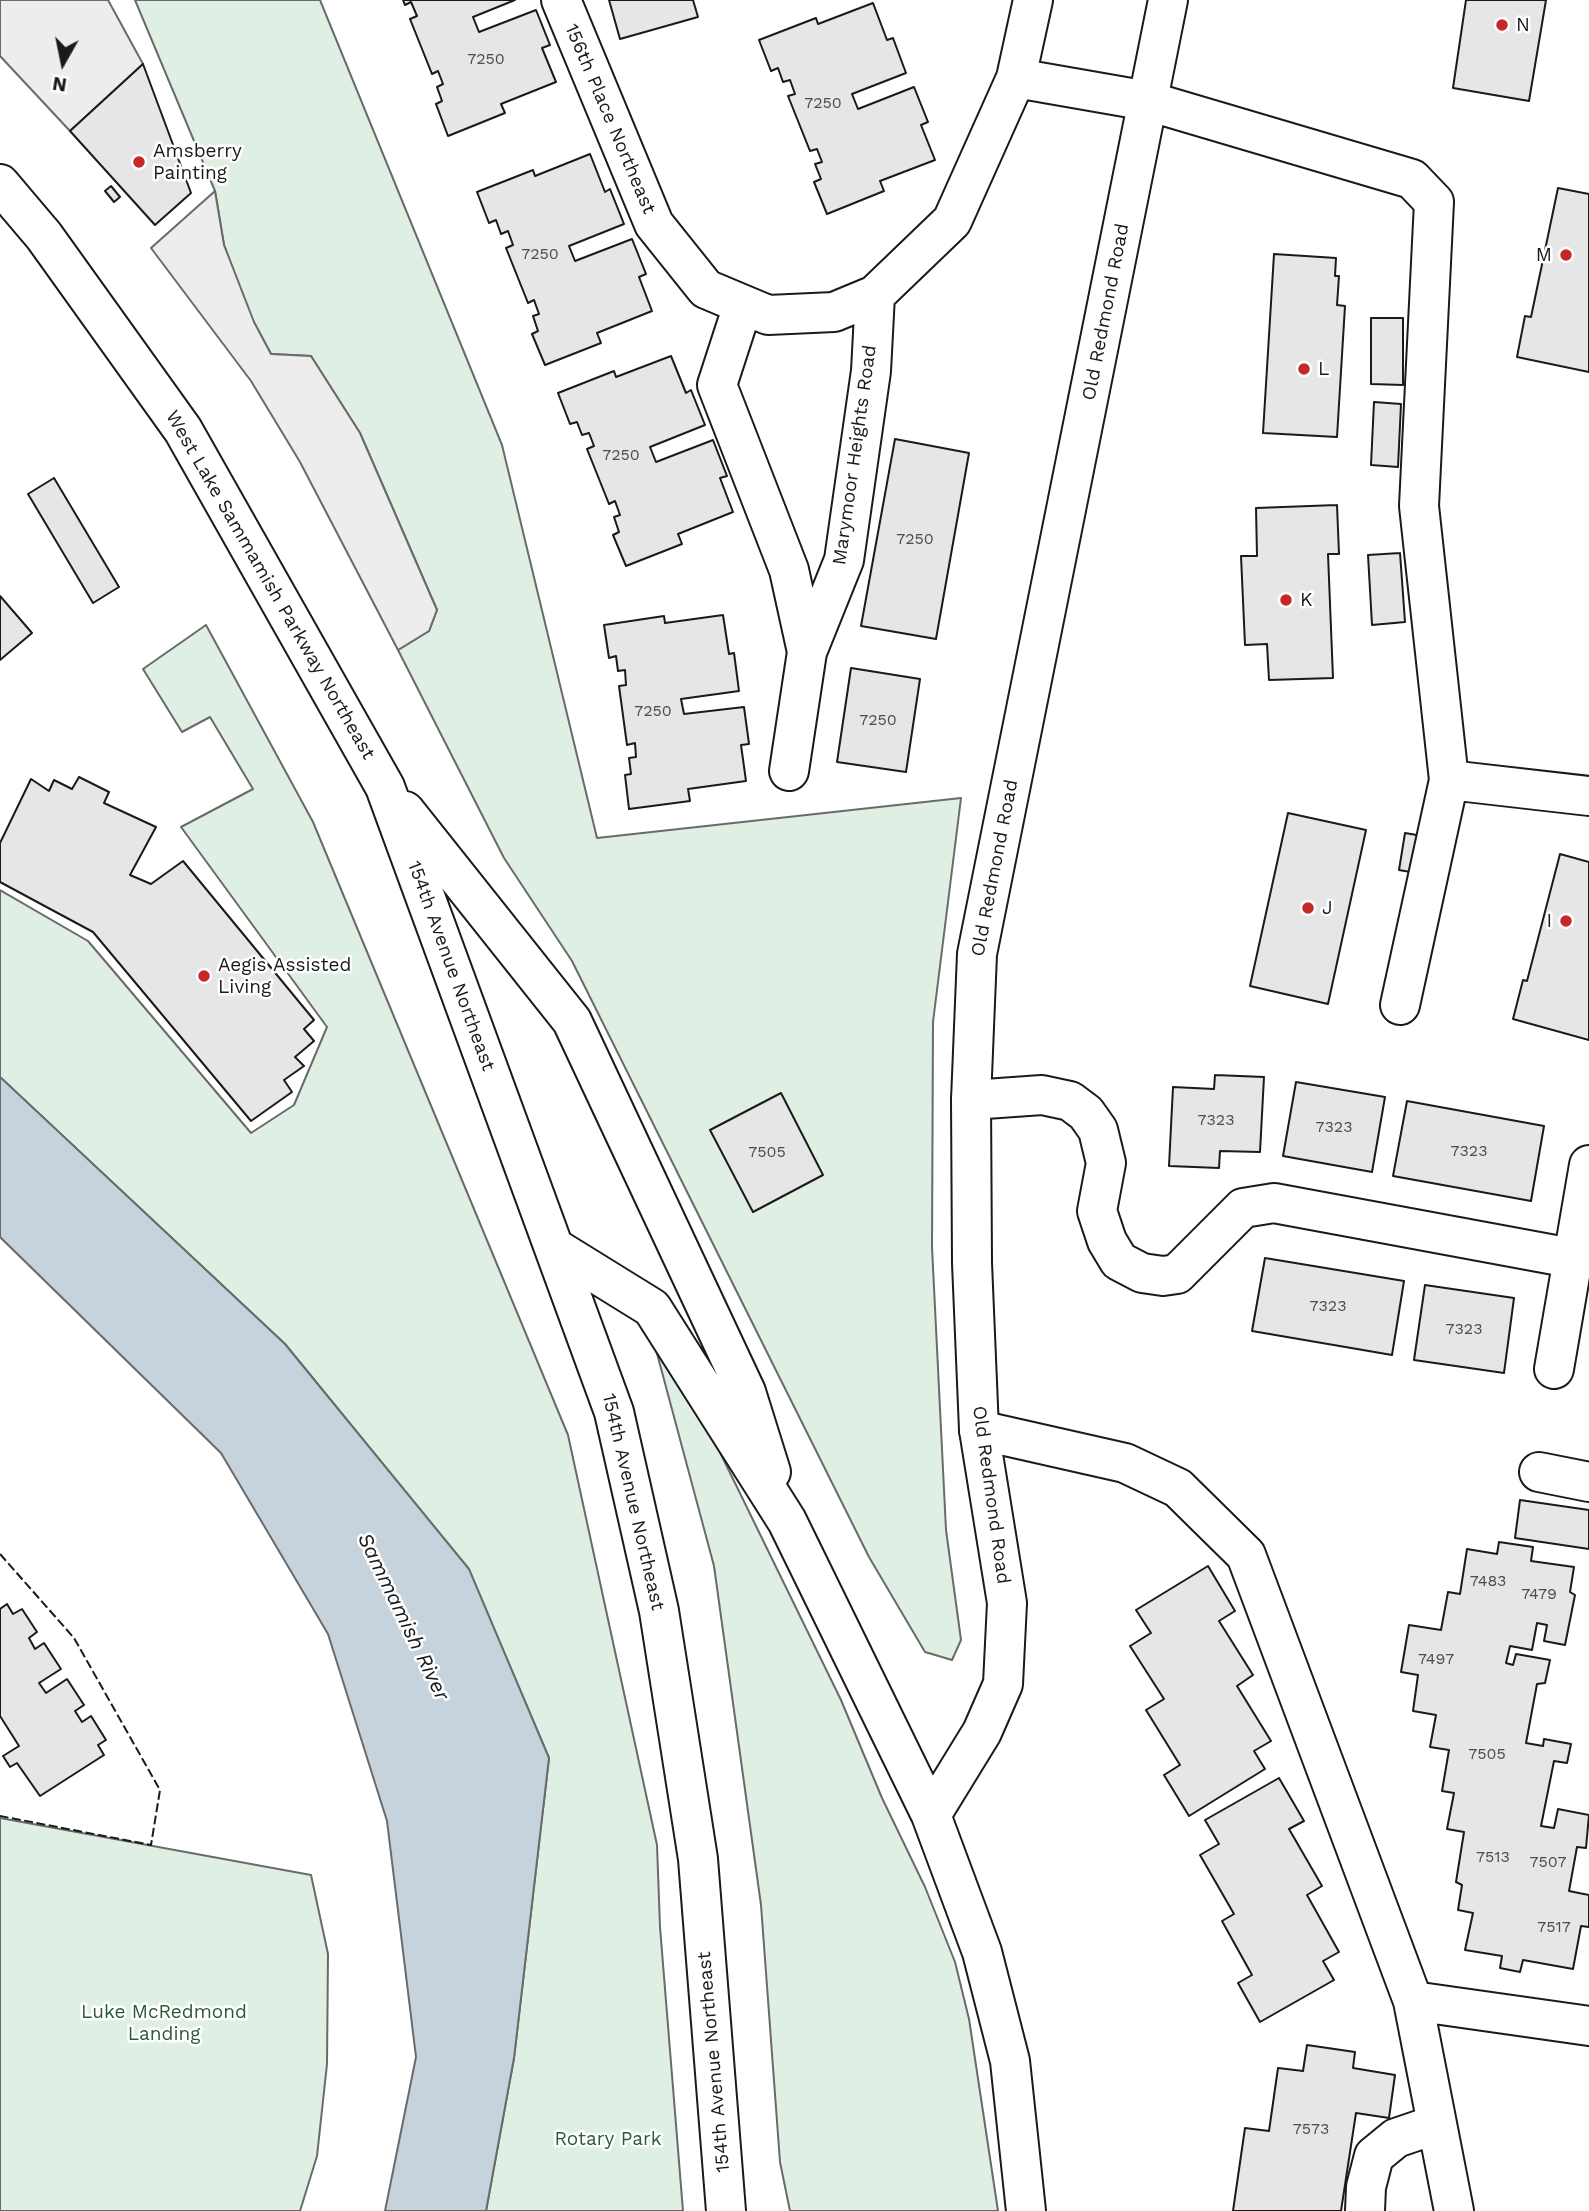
<!DOCTYPE html>
<style>
body{margin:0}
#map{position:relative;width:1589px;height:2211px;overflow:hidden;background:#fff;font-family:"Work Sans",sans-serif}
canvas{display:block}
.north{position:absolute;left:28px;top:28px;width:70px;height:70px;-webkit-text-stroke:5px #fff;paint-order:stroke;rotate:189deg;font-size:19px;font-weight:700;line-height:28px;text-align:center;color:#1a1a1a}
.north::after{content:'';display:block;margin:auto;width:24px;height:32px;background:#1a1a1a;clip-path:polygon(50% 0,100% 100%,50% 72%,0 100%)}
</style>
<div id="map">
<canvas width="1589" height="2211"></canvas>
<div class="north">N</div>
</div>
<script>
const ctx = document.querySelector('canvas').getContext('2d');
ctx.lineJoin = 'round';
function fillPath(path, color) { ctx.fillStyle = color; ctx.fill(path, 'evenodd'); }
const poly = rows => new Path2D(rows.map(r => 'M' + r).join(''));
function strokePath(path, color, width, dash) { ctx.strokeStyle = color; ctx.lineWidth = width; ctx.lineCap = dash ? 'butt' : 'round'; ctx.setLineDash(dash || []); ctx.stroke(path); }
function drawText(font, color, halo, rows, align = 'center') {
  ctx.font = font + ' "Work Sans",sans-serif'; ctx.lineWidth = 5; ctx.setLineDash([]); ctx.textBaseline = 'middle'; ctx.strokeStyle = halo; ctx.fillStyle = color; for (const [text, x, y, turn = 0] of rows) {
    ctx.save(); ctx.translate(x, y); ctx.rotate((+turn || 0) * Math.PI / 180); ctx.textAlign = isNaN(turn) ? turn : align; if (halo) ctx.strokeText(text, 0, 0); ctx.fillText(text, 0, 0); ctx.restore();
  }
}
const green = poly([
 [135,0,320,0,502,445,597,838,961,798,933,1022,932,1247,946,1530,961,1640,952,1660,925,1652,869,1557,572,961,504,858,398,650,429,631,437,610,360,433,311,356,271,354,251,317,224,245,215,191,135,0],
 [206,625,313,822,568,1435,657,1845,660,1927,683,2211,486,2211,514,2058,549,1758,468,1569,285,1344,0,1077,0,890,88,941,251,1133,294,1105,327,1027,181,827,253,789,210,717,182,732,143,669,206,625],
 [655,1346,713,1438,841,1700,882,1798,925,1887,955,1962,969,2019,998,2211,790,2211,780,2162,761,1905,714,1566,655,1346],
 [0,1818,311,1875,328,1954,327,2064,317,2156,300,2211,0,2211,0,1818]
]);
const parking = poly([
 [0,0,108,0,143,64,70,131,0,56,0,0],
 [215,191,224,245,254,322,271,354,311,356,360,433,437,610,429,631,398,650,300,462,251,381,151,248,215,191]
]);
const water = poly([
 [0,1077,285,1344,469,1569,549,1758,514,2058,486,2211,385,2211,416,2057,387,1821,328,1634,221,1453,0,1237,0,1077]
]);
const building = poly([
 [403,0,515,0,473,17,479,32,536,10,550,45,542,48,556,82,501,104,505,113,448,136,436,104,442,101,437,87,443,84,438,71,432,74,410,19,417,16,411,2,405,5,403,0],
 [609,0,693,0,698,17,620,39,609,0],
 [1466,0,1546,0,1529,101,1453,88,1466,0],
 [873,3,887,40,893,38,906,73,852,94,858,109,914,87,928,122,921,125,935,160,880,181,884,191,827,214,814,182,821,179,815,164,822,162,817,149,810,151,788,96,795,94,790,80,783,82,778,68,771,71,759,40,816,18,818,24,873,3],
 [143,64,191,193,155,225,70,131,143,64],
 [590,154,605,192,610,189,624,224,569,246,575,261,632,239,646,274,639,277,652,311,597,333,601,343,545,365,532,334,538,331,533,316,539,314,534,300,528,303,506,248,513,245,508,231,501,234,496,220,489,223,477,192,533,170,535,176,590,154],
 [111,186,120,197,114,202,105,191,111,186],
 [1558,188,1589,194,1589,372,1517,357,1525,316,1531,317,1558,188],
 [1274,254,1336,258,1335,276,1339,276,1337,305,1345,306,1337,437,1263,433,1274,254],
 [1371,318,1403,318,1403,385,1371,384,1371,318],
 [671,356,686,393,691,390,705,425,650,447,656,462,713,440,727,476,720,478,733,512,678,534,682,544,626,566,613,535,619,532,614,517,620,515,615,501,609,504,587,449,594,446,589,433,582,435,577,422,570,424,558,393,614,371,616,377,671,356],
 [1374,402,1401,404,1398,467,1371,465,1374,402],
 [895,439,969,453,936,639,861,626,895,439],
 [54,478,119,587,93,603,28,494,54,478],
 [1337,505,1339,554,1328,554,1333,678,1269,680,1267,644,1245,645,1241,556,1257,556,1256,508,1337,505],
 [1400,553,1405,622,1372,625,1368,555,1400,553],
 [0,596,32,633,0,660,0,596],
 [723,615,729,654,734,653,739,691,681,699,684,714,744,707,749,744,741,745,746,781,688,789,690,801,629,809,625,775,631,774,629,758,636,757,635,743,627,745,619,686,626,685,625,670,618,671,616,656,609,658,604,625,664,616,665,623,723,615],
 [851,668,920,679,906,772,837,762,851,668],
 [79,777,109,792,104,803,156,827,130,875,151,884,183,861,314,1020,304,1029,314,1041,295,1057,304,1066,284,1080,292,1092,251,1121,93,932,0,882,0,843,31,779,49,791,54,780,72,789,79,777],
 [1288,813,1366,830,1328,1004,1250,986,1288,813],
 [1405,833,1428,837,1422,874,1399,870,1405,833],
 [1560,854,1589,862,1589,1040,1513,1019,1523,980,1527,981,1560,854],
 [1215,1075,1264,1077,1260,1152,1220,1151,1219,1168,1169,1166,1173,1087,1214,1089,1215,1075],
 [1296,1082,1385,1097,1372,1172,1283,1156,1296,1082],
 [781,1093,823,1175,753,1212,710,1130,781,1093],
 [1407,1101,1544,1126,1531,1201,1393,1176,1407,1101],
 [1265,1258,1404,1281,1392,1355,1252,1331,1265,1258],
 [1425,1285,1514,1298,1504,1373,1414,1360,1425,1285],
 [1520,1500,1589,1510,1589,1549,1515,1538,1520,1500],
 [1499,1542,1533,1547,1531,1561,1574,1567,1570,1592,1575,1595,1565,1645,1544,1641,1547,1625,1537,1623,1532,1650,1510,1646,1506,1663,1513,1665,1516,1654,1550,1660,1545,1683,1537,1684,1526,1743,1543,1746,1544,1739,1571,1744,1567,1763,1554,1761,1541,1826,1554,1828,1558,1809,1589,1815,1586,1848,1577,1847,1569,1891,1589,1895,1589,1927,1581,1926,1573,1969,1523,1960,1520,1972,1500,1968,1502,1956,1465,1950,1473,1913,1458,1910,1462,1885,1456,1882,1464,1832,1447,1829,1454,1793,1442,1791,1449,1750,1430,1747,1436,1715,1413,1711,1418,1675,1401,1672,1409,1625,1441,1630,1448,1592,1460,1594,1467,1549,1497,1554,1499,1542],
 [1208,1566,1235,1611,1219,1621,1253,1675,1237,1686,1271,1741,1254,1751,1265,1769,1189,1816,1164,1775,1180,1765,1146,1710,1164,1699,1130,1646,1151,1633,1136,1610,1208,1566],
 [7,1604,13,1614,22,1609,37,1632,29,1638,35,1649,44,1643,61,1669,39,1683,46,1693,67,1679,84,1705,75,1711,82,1722,91,1716,106,1740,98,1745,104,1755,40,1796,17,1763,10,1767,3,1756,19,1746,0,1716,0,1609,7,1604],
 [1279,1778,1304,1821,1289,1829,1322,1886,1307,1895,1339,1952,1323,1961,1334,1980,1260,2022,1238,1983,1252,1975,1222,1921,1234,1914,1200,1855,1219,1844,1205,1820,1279,1778],
 [1307,2045,1355,2052,1353,2068,1395,2075,1389,2118,1356,2113,1341,2211,1233,2211,1245,2128,1269,2131,1278,2068,1303,2071,1307,2045]
]);
const minor = poly([
 [561,0,654,224,706,289,768,315,834,312,875,295,952,221,1016,78,1033,0],
 [1016,78,1148,101,1412,179,1434,202,1419,506,1449,780,1400,1005],
 [743,305,717,385,789,570,807,652,844,560,871,371,875,295],
 [789,771,807,652],
 [1449,780,1589,796],
 [971,1100,1042,1095,1070,1101,1086,1113,1098,1130,1106,1163,1097,1211,1107,1241,1119,1261,1142,1273,1163,1276,1177,1274,1243,1208,1274,1203,1571,1258],
 [1554,1369,1589,1165],
 [979,1430,1125,1463,1178,1488,1246,1555,1413,2001,1454,2211],
 [1539,1472,1589,1482],
 [1413,2001,1589,2026],
 [1365,2211,1366,2187,1374,2156,1396,2138,1437,2124]
]);
const major = poly([
 [0,184,44,236,183,430,385,787,614,1412,659,1611,698,1859,726,2211],
 [405,811,572,1021,746,1392,771,1472],
 [555,1248,652,1308,787,1521,931,1815,982,1952,1010,2061,1026,2211],
 [931,1815,982,1732,1003,1684,1007,1603,979,1430,972,1263,971,1100,977,954,1168,0]
]);
const fence = poly([
 [0,1554,74,1638,160,1790,151,1845,0,1816]
]);
const markers = [
 [1502,25,7,"#c62828"],
 [139,162,7,"#c62828"],
 [1566,255,7,"#c62828"],
 [1304,369,7,"#c62828"],
 [1286,600,7,"#c62828"],
 [1308,908,7,"#c62828"],
 [1566,921,7,"#c62828"],
 [204,976,7,"#c62828"]
];
const numberNames = [
 ["7250",486,59],
 ["7250",823,103],
 ["7250",540,254],
 ["7250",621,455],
 ["7250",915,539],
 ["7250",653,711],
 ["7250",878,720],
 ["7323",1216,1120],
 ["7323",1334,1127],
 ["7323",1469,1151],
 ["7505",767,1152],
 ["7323",1328,1306],
 ["7323",1464,1329],
 ["7483",1488,1581],
 ["7479",1539,1594],
 ["7497",1436,1659],
 ["7505",1487,1754],
 ["7513",1493,1857],
 ["7507",1548,1862],
 ["7517",1554,1927],
 ["7573",1311,2129]
];
const poiNames = [
 ["N",1516,25],
 ["Amsberry",153,151],
 ["Painting",153,173],
 ["M",1552,255,"right"],
 ["L",1318,369],
 ["K",1300,600],
 ["J",1322,908],
 ["I",1552,921,"right"],
 ["Aegis Assisted",218,965],
 ["Living",218,987]
];
const streetNames = [
 ["156th Place Northeast",610,119,67],
 ["Old Redmond Road",1106,312,-79],
 ["Marymoor Heights Road",855,455,-82],
 ["West Lake Sammamish Parkway Northeast",270,585,60],
 ["Old Redmond Road",995,868,-79],
 ["154th Avenue Northeast",451,966,70],
 ["Old Redmond Road",991,1495,82],
 ["154th Avenue Northeast",633,1502,77],
 ["154th Avenue Northeast",714,2062,-95]
];
const parkNames = [
 ["Luke McRedmond",164,2012],
 ["Landing",164,2034],
 ["Rotary Park",608,2139]
];
const waterNames = [
 ["Sammamish River",403,1617,64]
];
fillPath(green, '#e0efe3');
strokePath(green, '#6a6a6a', 2);
fillPath(parking, '#ededed');
strokePath(parking, '#6a6a6a', 2);
fillPath(water, '#c6d2dc');
strokePath(water, '#6a6a6a', 2);
fillPath(building, '#e6e6e6');
strokePath(building, '#1a1a1a', 2);
strokePath(minor, '#1a1a1a', 42);
strokePath(major, '#1a1a1a', 42);
strokePath(minor, '#fff', 38);
strokePath(major, '#fff', 38);
strokePath(fence, '#1a1a1a', 2, [9, 3.5]);
for (const [x, y, r, color] of markers) { const dot = new Path2D(); dot.arc(x, y, r, 0, 2 * Math.PI); ctx.fillStyle = color; ctx.fill(dot); strokePath(dot, '#fff', 2.5); }
drawText('16px', '#4d4d4d', null, numberNames);
drawText('19px', '#1a1a1a', '#fff', poiNames, 'left');
drawText('19px', '#1a1a1a', '#fff', streetNames);
drawText('19px', '#2b5a34', '#fff', parkNames);
drawText('italic 21px', '#1a1a1a', '#fff', waterNames);
</script>
